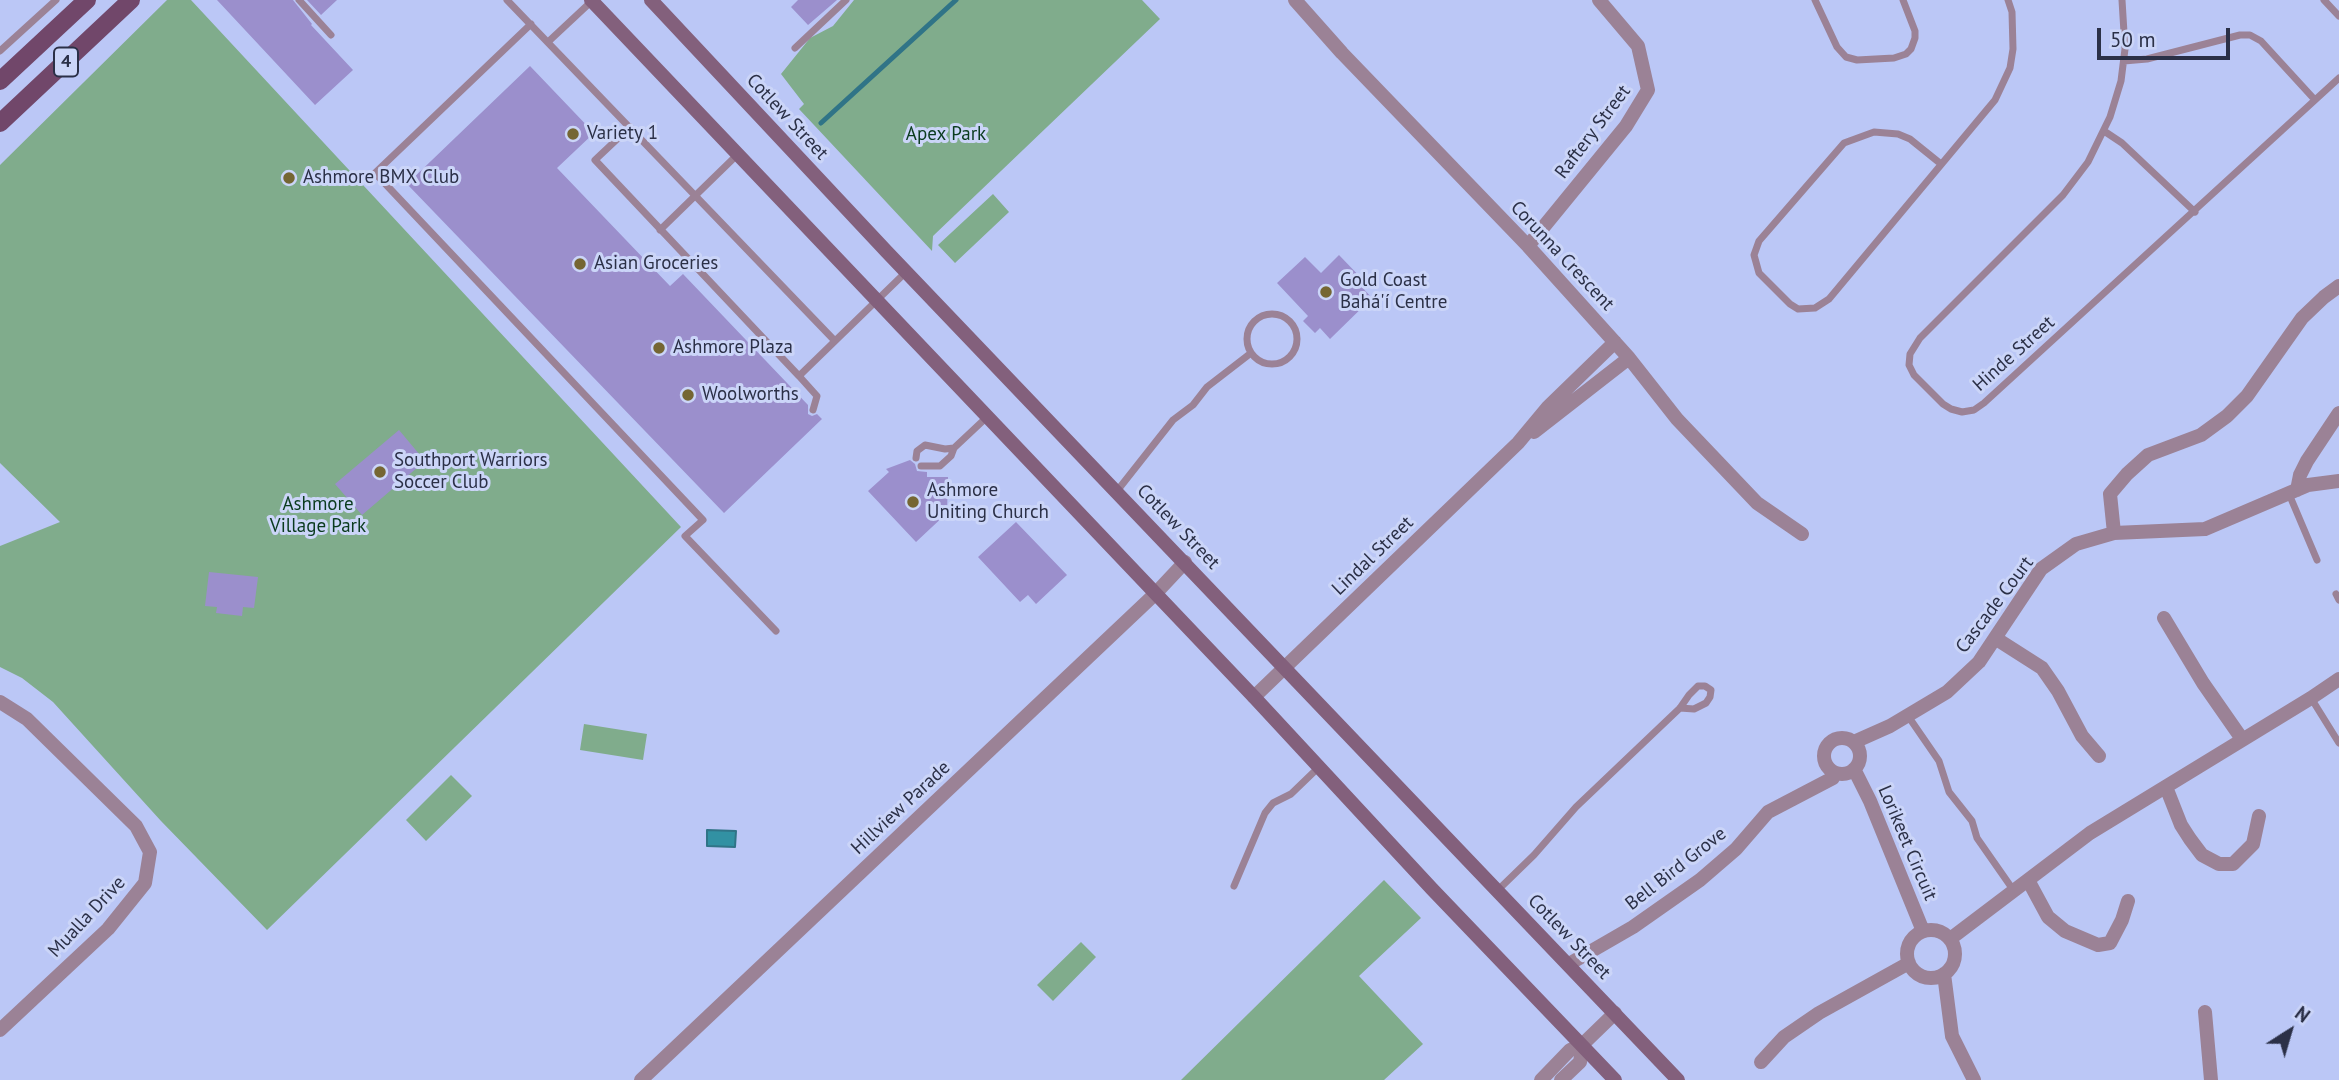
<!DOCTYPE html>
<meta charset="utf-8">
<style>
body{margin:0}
#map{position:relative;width:2339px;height:1080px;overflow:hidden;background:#bbc7f6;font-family:"PT Sans",sans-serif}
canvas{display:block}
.north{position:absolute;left:2255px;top:996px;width:70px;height:70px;-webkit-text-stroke:5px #cbd5f8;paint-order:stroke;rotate:37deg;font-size:19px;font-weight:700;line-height:28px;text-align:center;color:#2b3047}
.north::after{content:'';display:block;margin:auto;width:24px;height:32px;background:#2b3047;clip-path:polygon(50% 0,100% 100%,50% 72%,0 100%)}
.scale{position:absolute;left:2097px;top:28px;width:133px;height:32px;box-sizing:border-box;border:4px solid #2b3047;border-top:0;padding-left:9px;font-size:21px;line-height:24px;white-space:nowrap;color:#2b3047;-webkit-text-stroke:5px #cbd5f8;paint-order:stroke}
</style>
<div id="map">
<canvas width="2339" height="1080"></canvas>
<div class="north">N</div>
<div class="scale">50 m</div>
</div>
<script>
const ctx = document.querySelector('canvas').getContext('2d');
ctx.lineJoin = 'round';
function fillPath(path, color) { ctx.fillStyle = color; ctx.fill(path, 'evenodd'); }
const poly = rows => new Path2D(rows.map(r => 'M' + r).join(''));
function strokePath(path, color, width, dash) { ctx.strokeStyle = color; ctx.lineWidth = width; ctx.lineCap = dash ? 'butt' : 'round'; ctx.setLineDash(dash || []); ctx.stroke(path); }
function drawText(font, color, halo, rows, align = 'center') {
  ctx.font = font + ' "PT Sans",sans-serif'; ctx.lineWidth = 6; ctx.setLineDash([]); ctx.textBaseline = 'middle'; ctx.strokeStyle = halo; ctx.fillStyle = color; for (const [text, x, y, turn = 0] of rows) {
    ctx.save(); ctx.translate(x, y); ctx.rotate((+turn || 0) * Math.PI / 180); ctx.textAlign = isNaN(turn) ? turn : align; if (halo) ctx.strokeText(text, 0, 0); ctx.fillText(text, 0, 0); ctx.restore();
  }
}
const green = poly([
 [167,0,191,0,681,527,267,930,161,821,53,702,22,678,0,667,0,546,60,522,0,463,0,165],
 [854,0,1142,0,1160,19,933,236,932,251,799,109,804,104,781,74,810,38,833,26],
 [993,194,1009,212,955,263,938,245],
 [584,724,647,734,643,760,580,750],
 [451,775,472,796,426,841,406,820],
 [1384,880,1421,918,1359,976,1423,1044,1384,1080,1181,1080],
 [1081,942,1096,957,1053,1001,1037,985]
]);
const water = poly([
 [707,830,736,831,735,847,707,846,707,830]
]);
const stream = poly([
 [821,123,956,0]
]);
const building = poly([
 [217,0,293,0,312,24,311,25,353,70,315,105],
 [307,0,337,0,321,15],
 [798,0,837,0,808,25,791,7],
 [530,66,594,133,557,168,670,286,683,274,808,405,808,414,812,416,817,414,822,419,724,513,407,184],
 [1339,255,1365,282,1361,286,1372,298,1330,339,1320,328,1315,333,1303,321,1308,316,1277,283,1305,257,1321,273],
 [399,430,425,461,362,515,335,484],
 [910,460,915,464,917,471,927,472,927,477,948,477,947,513,916,542,868,491,889,472,886,469],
 [1016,522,1067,575,1036,604,1028,595,1020,602,978,557],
 [209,572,258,577,254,608,243,607,242,616,216,613,217,607,205,606]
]);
const service = poly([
 [299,0,331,35],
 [507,0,835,341],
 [1815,0,1837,47,1846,57,1857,60,1894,58,1906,54,1911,49,1915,38,1915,31,1903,0],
 [2122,0,2125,49,2121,81,2110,117,2088,162,2063,195,1920,338,1910,354,1909,365,1914,375,1943,404,1951,409,1962,412,1974,410,1984,403,2339,78],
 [2324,0,2339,16],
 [531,24,375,173,703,520,685,536,776,631],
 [548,42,593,0],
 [795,48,846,0],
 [0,51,56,0],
 [2124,61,2147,59,2240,35,2250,35,2261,41,2315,100],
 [630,127,595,160,799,376,817,396,813,410],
 [2104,131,2122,143,2195,212],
 [1941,164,1910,139,1898,134,1874,132,1844,143,1759,241,1754,255,1759,273,1790,304,1798,309,1815,308,1829,299,1995,100,2010,68,2013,49,2012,12,2008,0],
 [660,230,737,155],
 '1247 339a25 25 0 1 1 50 0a25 25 0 1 1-50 0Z',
 [799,376,906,272],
 [916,458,917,451,925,445,945,449,954,448,987,417],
 [921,466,940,466,951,456,954,448],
 [1117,491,1173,420,1193,405,1207,387,1251,353],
 [2289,494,2317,560],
 [2336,594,2339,600],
 [2311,698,2339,743],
 [1908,716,1939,761,1949,792,1972,821,1977,838,2014,891],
 [1234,886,1265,813,1273,803,1291,794,1319,767],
 [1498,890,1534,855,1576,807,1680,708,1689,695,1698,686,1705,686,1711,690,1710,697,1706,703,1694,709,1680,708]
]);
const minor = poly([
 [1295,0,1342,53,1528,246,1629,358,1677,419,1757,503,1802,534],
 [1528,246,1626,126,1648,90,1638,46,1599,0],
 [1534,432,1629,358],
 [2297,490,2300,475,2307,461,2339,413],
 [2114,533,2110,494,2127,474,2148,455,2201,435,2227,416,2247,396,2302,318,2324,297,2339,286],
 [2164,618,2203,683,2242,739],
 [1995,638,2042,668,2058,691,2082,736,2099,756],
 [1254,697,1518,443,1548,407,1615,342],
 [0,702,27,719,136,826,150,852,145,883,108,929,0,1030],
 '1824 756a18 18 0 1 1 36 0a18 18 0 1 1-36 0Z',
 [1854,742,1890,726,1947,692,1979,662,2041,569,2076,544,2114,533,2205,529,2308,485,2339,481],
 [1854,769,1870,801,1923,931],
 [2166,787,2181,825,2190,839,2202,855,2219,864,2233,864,2253,844,2259,816],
 [2028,880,2048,917,2065,931,2098,945,2110,943,2122,920,2128,901],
 '1907 954a24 24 0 1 1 48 0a24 24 0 1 1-48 0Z',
 [1950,939,2090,833,2311,698,2339,679],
 [1569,964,1633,927,1700,880,1736,849,1768,812,1833,778,1835,773],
 [1944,974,1952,1036,1974,1080],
 [2205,1012,2211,1080],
 [1761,1062,1784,1037,1819,1013,1909,963],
 [641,1080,1155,594,1185,562],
 [1541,1080,1570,1050,1583,1044,1615,1013],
 [1561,1080,1580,1062,1583,1044]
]);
const secondary = poly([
 [591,0,1254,697,1432,889,1615,1080],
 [651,0,887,252,1678,1080]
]);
const primary = poly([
 [0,81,87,0],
 [0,123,131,0]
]);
const markers = [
 [573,134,7,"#756633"],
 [289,178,7,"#756633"],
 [580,264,7,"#756633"],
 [1326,292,7,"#756633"],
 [659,348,7,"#756633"],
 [688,395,7,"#756633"],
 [380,472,7,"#756633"],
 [913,502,7,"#756633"]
];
const shields = [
 [66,62,24]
];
const shieldNames = [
 ["4",66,62]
];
const streetNames = [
 ["Cotlew Street",787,117,47],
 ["Raftery Street",1593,132,-53],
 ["Corunna Crescent",1562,256,47],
 ["Hinde Street",2014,354,-42],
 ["Cotlew Street",1178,527,46],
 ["Lindal Street",1373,556,-44],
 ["Cascade Court",1995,605,-53],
 ["Hillview Parade",901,808,-43],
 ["Lorikeet Circuit",1907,843,67],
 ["Bell Bird Grove",1676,869,-38],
 ["Mualla Drive",87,917,-47],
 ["Cotlew Street",1569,937,46]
];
const poiNames = [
 ["Variety 1",587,134],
 ["Ashmore BMX Club",303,178],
 ["Asian Groceries",594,264],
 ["Gold Coast",1340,281],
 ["Bahá'í Centre",1340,303],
 ["Ashmore Plaza",673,348],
 ["Woolworths",702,395],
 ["Southport Warriors",394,461],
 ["Soccer Club",394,483],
 ["Ashmore",927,491],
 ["Uniting Church",927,513]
];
const parkNames = [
 ["Apex Park",946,135],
 ["Ashmore",318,505],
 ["Village Park",318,527]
];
fillPath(green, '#80ac8c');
fillPath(water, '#3291a3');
strokePath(water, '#307487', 2);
strokePath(stream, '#307487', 5);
fillPath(building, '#9b8fcc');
strokePath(service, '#9b8296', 7);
strokePath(minor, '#9b8296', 14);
strokePath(secondary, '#83607c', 14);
strokePath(primary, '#71476a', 18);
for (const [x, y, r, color] of markers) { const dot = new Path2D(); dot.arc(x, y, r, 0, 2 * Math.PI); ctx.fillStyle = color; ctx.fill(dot); strokePath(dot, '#cbd5f8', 2.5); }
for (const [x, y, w] of shields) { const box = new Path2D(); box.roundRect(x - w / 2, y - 14.5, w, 29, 5); ctx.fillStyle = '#cbd5f8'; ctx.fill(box); strokePath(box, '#2b3047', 2); }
drawText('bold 18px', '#2b3047', null, shieldNames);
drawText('19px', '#2b3047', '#cbd5f8', streetNames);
drawText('19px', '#2b3047', '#cbd5f8', poiNames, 'left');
drawText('19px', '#0a3b1e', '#cbd5f8', parkNames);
</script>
